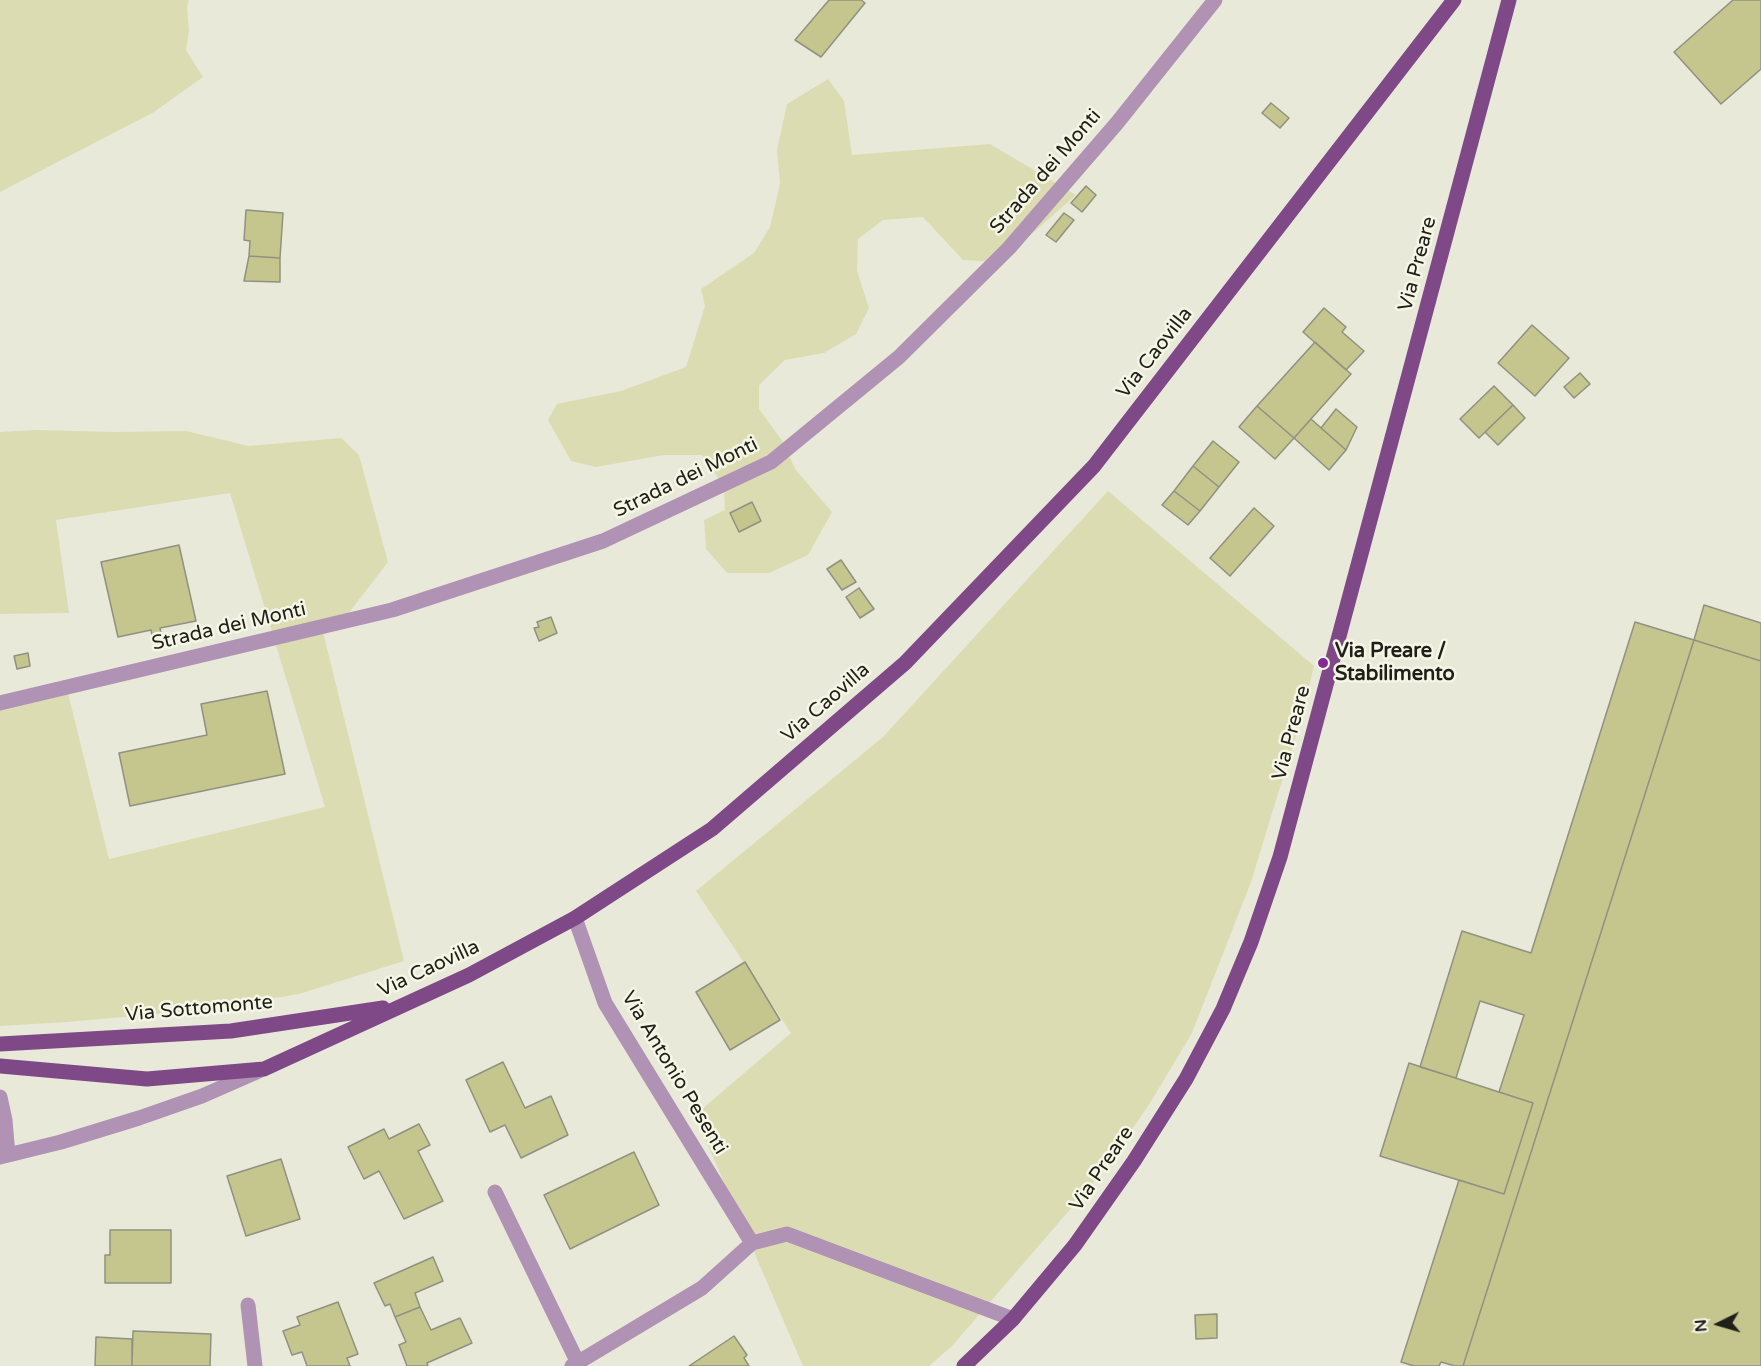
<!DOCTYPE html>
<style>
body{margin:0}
#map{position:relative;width:1761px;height:1366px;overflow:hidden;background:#e9e9d9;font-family:"Varela Round",sans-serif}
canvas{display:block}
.north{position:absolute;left:1689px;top:1294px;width:60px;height:60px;-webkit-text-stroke:4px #f6f6e6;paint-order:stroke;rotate:265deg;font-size:16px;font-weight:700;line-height:24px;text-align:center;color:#20201a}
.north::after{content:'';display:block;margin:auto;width:21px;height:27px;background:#20201a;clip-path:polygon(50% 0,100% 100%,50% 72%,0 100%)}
</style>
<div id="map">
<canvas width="1761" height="1366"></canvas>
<div class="north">N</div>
</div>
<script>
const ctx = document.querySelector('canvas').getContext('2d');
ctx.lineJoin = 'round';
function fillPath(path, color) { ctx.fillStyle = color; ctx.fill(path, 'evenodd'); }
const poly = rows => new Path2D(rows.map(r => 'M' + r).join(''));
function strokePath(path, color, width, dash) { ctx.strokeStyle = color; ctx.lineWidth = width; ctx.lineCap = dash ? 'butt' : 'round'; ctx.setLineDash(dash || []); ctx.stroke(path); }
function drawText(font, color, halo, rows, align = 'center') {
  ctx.font = font + ' "Varela Round",sans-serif'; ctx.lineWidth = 5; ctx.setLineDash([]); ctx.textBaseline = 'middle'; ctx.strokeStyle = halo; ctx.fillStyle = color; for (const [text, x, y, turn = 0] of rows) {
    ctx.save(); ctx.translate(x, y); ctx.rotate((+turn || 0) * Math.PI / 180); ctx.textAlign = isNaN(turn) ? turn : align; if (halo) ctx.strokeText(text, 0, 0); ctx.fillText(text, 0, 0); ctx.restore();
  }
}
const green = poly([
 [0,0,189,0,187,7,189,31,186,50,203,77,154,112,0,192],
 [828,79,844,101,852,155,990,144,1076,195,1000,262,963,260,923,217,883,220,858,239,857,271,869,308,856,334,824,353,785,360,759,385,759,409,783,442,795,469,832,512,808,555,769,573,727,573,706,549,704,520,725,510,724,486,702,455,664,455,596,467,571,461,548,420,557,404,621,391,686,367,705,306,701,289,754,253,770,227,780,184,777,150,787,104],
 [37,430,114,432,186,431,249,446,341,438,359,455,388,562,338,627,322,628,404,961,299,994,203,1010,67,1022,0,1026,0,699,66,685,109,859,325,807,230,493,56,520,69,613,0,614,0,432],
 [1108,491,1314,666,1300,722,1251,882,1192,1033,1150,1103,1106,1168,952,1346,929,1366,803,1366,695,1115,791,1033,696,891,883,737]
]);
const building = poly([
 [829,0,861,0,865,3,821,57,795,40,829,0],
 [1733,0,1761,0,1761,69,1721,104,1674,52,1733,0],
 [1271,103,1289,118,1280,128,1262,113,1271,103],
 [1086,186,1096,195,1082,212,1071,203,1086,186],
 [246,210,283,213,280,258,249,256,250,241,244,240,246,210],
 [1064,213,1074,220,1056,242,1046,235,1064,213],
 [249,256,280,258,280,282,244,281,249,256],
 [1324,308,1346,327,1342,332,1364,351,1346,370,1303,332,1324,308],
 [1532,325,1569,358,1535,396,1498,363,1532,325],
 [1315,342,1351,374,1294,438,1257,406,1315,342],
 [1580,373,1590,384,1574,398,1564,387,1580,373],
 [1494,386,1513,405,1479,438,1460,419,1494,386],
 [1513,405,1525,418,1498,445,1485,432,1513,405],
 [1257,406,1294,438,1275,459,1239,427,1257,406],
 [1336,409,1357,427,1346,450,1321,428,1336,409],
 [1311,419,1346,450,1329,470,1294,438,1311,419],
 [1213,441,1239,462,1219,487,1193,466,1213,441],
 [1193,466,1219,487,1200,511,1174,491,1193,466],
 [1174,491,1200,511,1188,525,1162,505,1174,491],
 [752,502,761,521,739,532,730,513,752,502],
 [1254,508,1274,526,1230,576,1210,558,1254,508],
 [179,545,196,621,160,628,161,633,152,635,151,630,118,637,101,562,179,545],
 [841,560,856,582,842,590,827,569,841,560],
 [859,588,874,609,860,618,846,597,859,588],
 [1704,605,1761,623,1761,661,1694,640,1704,605],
 [551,617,557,633,539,641,534,628,539,627,537,622,551,617],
 [1635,622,1694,640,1463,1366,1455,1366,1441,1362,1439,1366,1414,1366,1401,1362,1459,1180,1504,1194,1533,1103,1499,1092,1524,1015,1480,1001,1456,1078,1420,1067,1462,931,1531,953,1635,622],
 [1694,640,1761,661,1761,1366,1463,1366,1694,640],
 [28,653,30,666,17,669,14,656,28,653],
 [267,691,285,774,130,806,119,753,207,735,201,704,267,691],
 [745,962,780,1020,730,1050,696,992,745,962],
 [503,1062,525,1108,551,1096,568,1135,521,1158,505,1125,490,1132,466,1080,503,1062],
 [1409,1063,1533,1103,1504,1194,1380,1156,1409,1063],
 [419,1124,430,1145,418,1151,443,1201,404,1219,379,1171,364,1179,348,1147,384,1129,389,1139,419,1124],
 [634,1152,659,1205,570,1249,544,1195,634,1152],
 [281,1159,300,1219,246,1236,227,1176,281,1159],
 [110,1230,171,1230,171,1283,105,1283,105,1255,110,1255,110,1230],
 [433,1257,443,1281,415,1293,420,1307,395,1317,390,1304,385,1306,374,1283,433,1257],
 [338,1302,358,1354,347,1358,350,1366,307,1366,302,1352,292,1355,283,1331,300,1325,297,1317,338,1302],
 [420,1307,431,1330,460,1318,472,1343,427,1363,428,1366,407,1366,399,1345,406,1342,395,1317,420,1307],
 [1217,1314,1217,1338,1196,1339,1195,1315,1217,1314],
 [133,1331,211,1334,210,1366,132,1366,133,1331],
 [734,1336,747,1355,744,1358,749,1366,689,1366,734,1336],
 [96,1337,132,1339,132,1366,95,1366,96,1337]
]);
const minor = poly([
 [0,703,392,610,603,541,771,462,899,357,1009,248,1117,123,1215,0],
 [0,1097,5,1120,8,1155],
 [0,1157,61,1142,139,1118,202,1096,259,1071],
 [495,1192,578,1363],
 [752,1243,787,1234,1013,1319],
 [248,1305,255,1366],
 [572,1366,702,1288,752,1243,605,1003,575,918]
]);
const major = poly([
 [0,1044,231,1031,383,1008],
 [0,1066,147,1079,264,1069,469,975,575,918,712,829,905,663,1094,466,1454,0],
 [964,1366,1013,1319,1075,1245,1134,1161,1186,1079,1223,1009,1251,942,1280,857,1509,0]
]);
const markers = [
 [1323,663,6,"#852994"]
];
const streetNames = [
 ["Strada dei Monti",1046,172,-49],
 ["Via Preare",1418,264,-75],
 ["Via Caovilla",1155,353,-52],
 ["Strada dei Monti",686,478,-26],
 ["Strada dei Monti",229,627,-13],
 ["Via Caovilla",826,703,-41],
 ["Via Preare",1292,733,-75],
 ["Via Caovilla",429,969,-25],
 ["Via Sottomonte",199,1009,-5],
 ["Via Antonio Pesenti",674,1073,59],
 ["Via Preare",1102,1169,-56]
];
const poiNames = [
 ["Via Preare /",1335,652],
 ["Stabilimento",1335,675]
];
fillPath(green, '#dcdcb3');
fillPath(building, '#c5c58e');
strokePath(building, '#919182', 1.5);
strokePath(minor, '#af92b4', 15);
strokePath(major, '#7e4986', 15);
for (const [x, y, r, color] of markers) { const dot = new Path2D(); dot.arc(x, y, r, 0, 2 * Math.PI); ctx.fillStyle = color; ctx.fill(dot); strokePath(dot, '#f6f6e6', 2); }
drawText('20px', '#20201a', '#f6f6e6', streetNames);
drawText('bold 20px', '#20201a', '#f6f6e6', poiNames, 'left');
</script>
